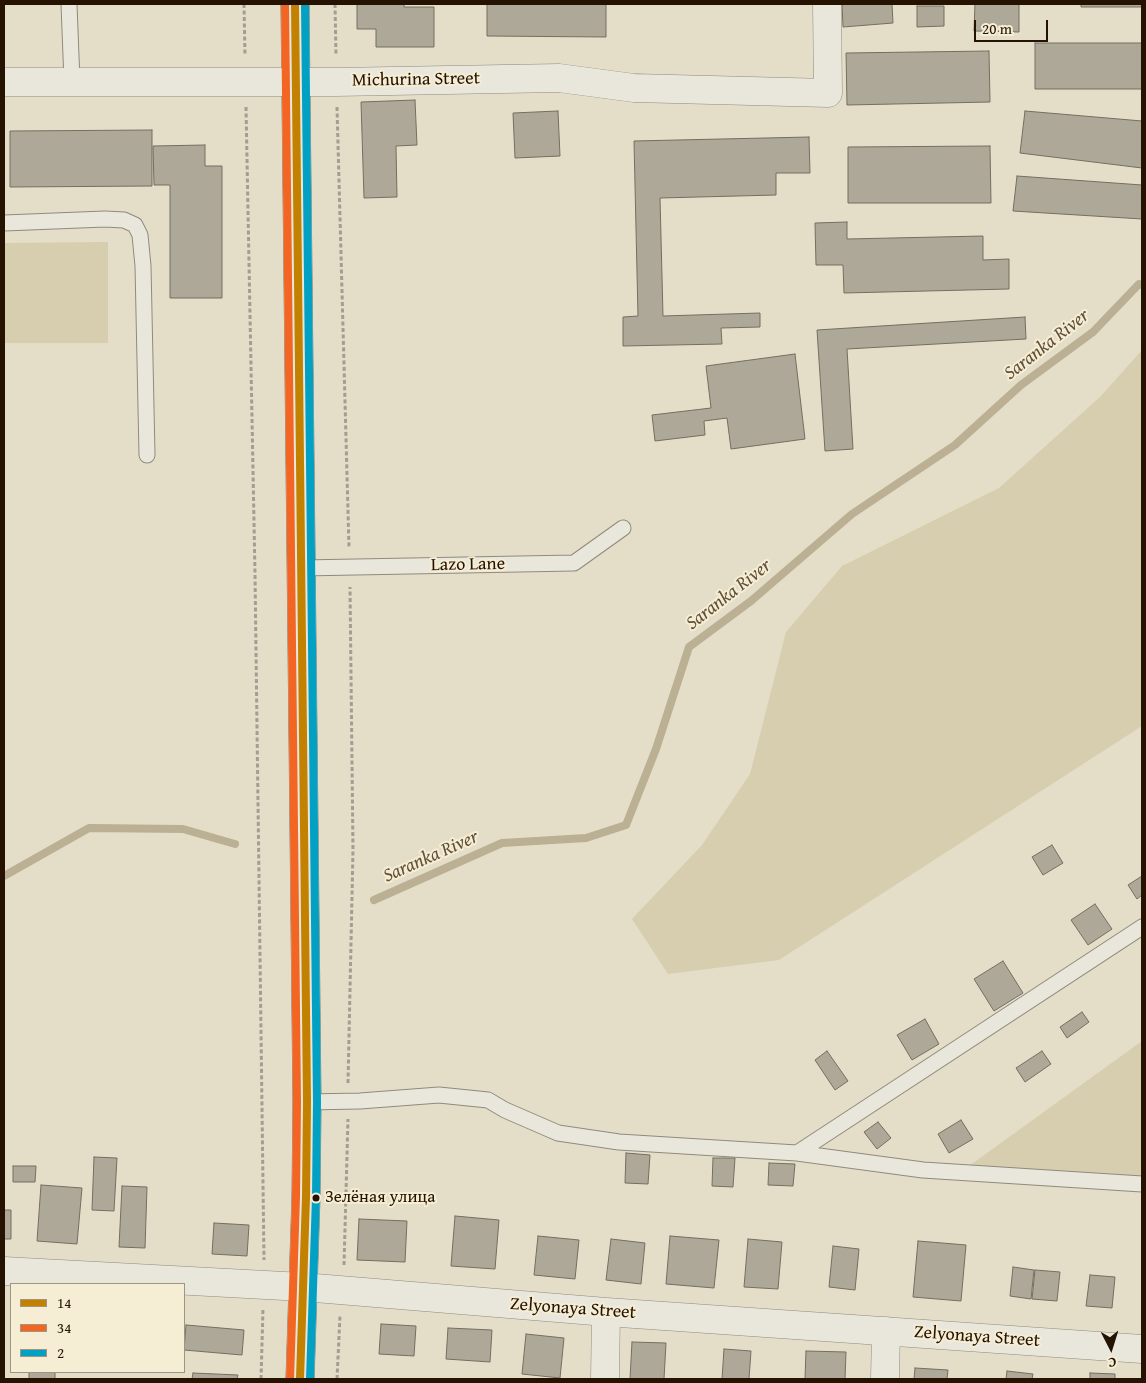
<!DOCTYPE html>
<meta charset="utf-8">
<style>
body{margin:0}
#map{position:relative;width:1146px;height:1383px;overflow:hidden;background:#e4dec8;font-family:"Gentium Book Plus",serif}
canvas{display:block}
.frame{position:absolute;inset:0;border:5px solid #251201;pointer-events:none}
.legend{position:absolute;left:10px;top:1283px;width:175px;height:90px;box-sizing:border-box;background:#f5edd4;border:1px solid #a29580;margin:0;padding:6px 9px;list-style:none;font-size:15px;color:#251201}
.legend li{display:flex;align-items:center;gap:10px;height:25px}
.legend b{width:25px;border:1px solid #a29580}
.north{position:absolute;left:1086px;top:1323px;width:50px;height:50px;-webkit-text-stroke:4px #f5edd4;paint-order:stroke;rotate:175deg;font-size:14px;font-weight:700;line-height:20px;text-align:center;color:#251201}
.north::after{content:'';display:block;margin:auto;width:18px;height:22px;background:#251201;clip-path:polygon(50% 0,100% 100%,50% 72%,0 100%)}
.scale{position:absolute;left:974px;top:20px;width:74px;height:22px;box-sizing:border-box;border:2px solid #251201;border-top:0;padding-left:6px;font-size:15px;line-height:18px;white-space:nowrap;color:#251201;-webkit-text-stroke:4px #f5edd4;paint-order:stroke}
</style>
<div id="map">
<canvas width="1146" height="1383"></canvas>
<div class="frame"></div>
<ul class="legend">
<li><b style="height:6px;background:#c28100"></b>14</li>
<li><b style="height:6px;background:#f26522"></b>34</li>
<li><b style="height:6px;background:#02a1c4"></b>2</li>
</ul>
<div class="north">С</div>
<div class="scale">20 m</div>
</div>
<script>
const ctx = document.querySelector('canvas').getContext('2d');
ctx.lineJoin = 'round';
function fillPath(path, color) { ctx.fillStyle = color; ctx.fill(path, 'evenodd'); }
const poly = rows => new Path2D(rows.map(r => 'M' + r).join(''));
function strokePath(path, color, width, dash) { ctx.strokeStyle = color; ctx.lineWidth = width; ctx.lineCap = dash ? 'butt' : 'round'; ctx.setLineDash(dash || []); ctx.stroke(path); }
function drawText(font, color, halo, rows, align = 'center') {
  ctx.font = font + ' "Gentium Book Plus",serif'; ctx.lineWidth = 4; ctx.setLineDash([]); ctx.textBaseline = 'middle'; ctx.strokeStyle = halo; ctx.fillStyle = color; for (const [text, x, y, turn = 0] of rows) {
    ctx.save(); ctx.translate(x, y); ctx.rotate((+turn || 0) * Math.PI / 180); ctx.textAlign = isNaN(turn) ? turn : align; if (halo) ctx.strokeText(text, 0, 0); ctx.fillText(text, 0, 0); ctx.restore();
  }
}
const green = poly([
 [108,242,108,343,4,343,4,243],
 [1142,350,1142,726,779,960,668,974,632,919,702,845,750,774,786,632,842,566,999,488,1101,396],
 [1142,1041,1142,1178,969,1166]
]);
const stream = poly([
 [4,876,89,828,183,829,235,844],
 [374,900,502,843,586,838,626,825,656,749,689,647,751,601,852,514,955,445,1021,385,1093,332,1139,284,1142,285]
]);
const building = poly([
 [357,4,404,4,404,7,434,7,434,47,376,47,376,29,357,29,357,4],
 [487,4,606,4,606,37,487,36,487,4],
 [842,4,892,4,893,23,843,27,842,4],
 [975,4,1019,4,1019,32,974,31,975,4],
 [1081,4,1142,4,1142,7,1081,7,1081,4],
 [917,6,944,6,944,26,917,27,917,6],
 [1035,43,1142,43,1142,89,1035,89,1035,43],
 [989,51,990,102,847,105,846,53,989,51],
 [415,100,417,145,396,146,397,197,364,198,361,102,415,100],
 [558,111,560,156,515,158,513,113,558,111],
 [1025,111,1142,121,1142,168,1020,153,1025,111],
 [152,130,152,186,10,187,10,131,152,130],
 [809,137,810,173,776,173,776,195,660,198,663,316,760,313,760,327,721,328,722,344,623,346,623,317,638,316,634,141,809,137],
 [205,145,205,166,222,166,222,298,170,298,170,185,154,185,153,146,205,145],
 [990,146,991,203,848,203,848,147,990,146],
 [1017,176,1142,185,1142,219,1013,211,1017,176],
 [847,222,847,239,983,236,983,260,1009,259,1009,289,844,293,843,265,816,265,815,223,847,222],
 [1025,317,1026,339,847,349,853,449,825,451,817,330,1025,317],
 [795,354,805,439,731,449,727,418,704,421,705,435,655,441,652,415,711,408,706,366,795,354],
 [1052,845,1063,863,1043,875,1032,857,1052,845],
 [1142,876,1142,895,1137,899,1128,885,1142,876],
 [1095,904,1112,929,1088,945,1071,920,1095,904],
 [1003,961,1023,993,994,1011,974,979,1003,961],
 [1082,1012,1089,1022,1067,1038,1060,1027,1082,1012],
 [925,1019,939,1044,912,1060,897,1035,925,1019],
 [827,1051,848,1081,835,1090,815,1060,827,1051],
 [1042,1051,1051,1064,1025,1082,1016,1068,1042,1051],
 [961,1120,973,1139,949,1153,938,1134,961,1120],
 [878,1122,891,1138,877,1149,864,1132,878,1122],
 [626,1153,650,1155,648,1184,625,1183,626,1153],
 [94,1157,117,1158,114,1211,92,1210,94,1157],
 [713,1158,735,1158,733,1187,712,1186,713,1158],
 [769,1163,795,1164,793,1186,768,1185,769,1163],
 [13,1166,36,1166,35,1182,13,1182,13,1166],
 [41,1185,82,1188,77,1244,37,1241,41,1185],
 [122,1186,147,1187,145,1248,119,1247,122,1186],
 [4,1210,11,1210,11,1239,4,1239,4,1210],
 [455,1216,499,1220,495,1269,451,1266,455,1216],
 [359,1219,407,1221,405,1262,357,1260,359,1219],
 [214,1223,249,1225,247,1256,212,1254,214,1223],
 [538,1236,579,1240,575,1279,534,1275,538,1236],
 [670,1236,719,1240,714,1288,666,1284,670,1236],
 [611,1239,645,1243,641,1284,606,1280,611,1239],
 [748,1239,782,1242,778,1289,744,1287,748,1239],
 [918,1241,966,1245,961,1301,913,1297,918,1241],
 [833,1246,859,1249,855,1290,829,1287,833,1246],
 [1013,1267,1034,1270,1031,1299,1010,1296,1013,1267],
 [1035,1270,1060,1272,1057,1301,1032,1299,1035,1270],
 [1090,1275,1115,1277,1112,1308,1086,1306,1090,1275],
 [381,1324,416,1326,414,1356,379,1354,381,1324],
 [186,1325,244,1330,242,1355,184,1350,186,1325],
 [448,1328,492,1330,490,1362,446,1359,448,1328],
 [526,1334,564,1338,560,1378,522,1374,526,1334],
 [632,1342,666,1343,664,1379,630,1379,632,1342],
 [724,1349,751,1351,749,1379,722,1379,724,1349],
 [806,1351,846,1352,845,1379,805,1379,806,1351],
 [915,1368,948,1370,947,1379,914,1379,915,1368],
 [1007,1371,1033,1374,1032,1379,1006,1379,1007,1371],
 [29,1372,55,1372,55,1379,29,1379,29,1372],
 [193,1373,238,1375,237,1379,192,1379,193,1373],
 [1090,1373,1115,1374,1115,1379,1090,1379,1090,1373]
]);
const path = poly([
 [244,4,245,56],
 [335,4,336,56],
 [246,107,255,574,264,1260],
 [337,107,349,548],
 [348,1083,353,850,350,587],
 [344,1265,348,1119],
 [261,1379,263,1309],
 [337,1379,340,1316]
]);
const service = poly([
 [69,4,72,82],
 [4,223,105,219,124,220,135,225,140,235,143,266,147,455],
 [301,568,574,563,623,528],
 [307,1102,360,1101,439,1095,488,1100,505,1110,558,1133,619,1142,797,1153,923,1170,1142,1184],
 [797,1153,1142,927]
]);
const minor = poly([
 [4,82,336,82,559,78,634,88,828,93,827,4],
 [4,1271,303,1287,606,1312,1142,1349],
 [605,1379,606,1312],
 [885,1379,886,1331]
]);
const secondary = poly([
 [295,4,307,1102,306,1197,300,1379]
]);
const bus1 = poly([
 [295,4,307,1102,306,1197,300,1379]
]);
const bus2 = poly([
 [285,4,297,1102,296,1197,290,1379]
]);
const bus3 = poly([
 [305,4,317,1102,316,1197,310,1379]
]);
const markers = [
 [316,1198,4.5,"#251201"]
];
const busNames = [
 ["Зелёная улица",325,1198]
];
const streetNames = [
 ["Michurina Street",416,80,-1],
 ["Lazo Lane",468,565,-1],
 ["Zelyonaya Street",573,1309,4],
 ["Zelyonaya Street",977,1337,4]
];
const waterNames = [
 ["Saranka River",1047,345,-38],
 ["Saranka River",729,595,-38],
 ["Saranka River",431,857,-24]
];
fillPath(green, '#d7ceb0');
strokePath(stream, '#bbb094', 8);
fillPath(building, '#ada898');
strokePath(building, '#746e61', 1);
strokePath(service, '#908a7c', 17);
strokePath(minor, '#908a7c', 29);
strokePath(secondary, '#746e61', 29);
strokePath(path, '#a39d94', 3, [4, 2.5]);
strokePath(service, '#e9e6dc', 15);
strokePath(minor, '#e9e6dc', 28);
strokePath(secondary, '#e9e6dc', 28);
strokePath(bus1, '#c28100', 8);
strokePath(bus2, '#f26522', 8);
strokePath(bus3, '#02a1c4', 8);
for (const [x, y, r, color] of markers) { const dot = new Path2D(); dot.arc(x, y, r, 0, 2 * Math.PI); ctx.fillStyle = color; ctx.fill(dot); strokePath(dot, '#f5edd4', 2); }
drawText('17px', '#251201', '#f5edd4', busNames, 'left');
drawText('18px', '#251201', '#f5edd4', streetNames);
drawText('italic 19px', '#615139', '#f5edd4', waterNames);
</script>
